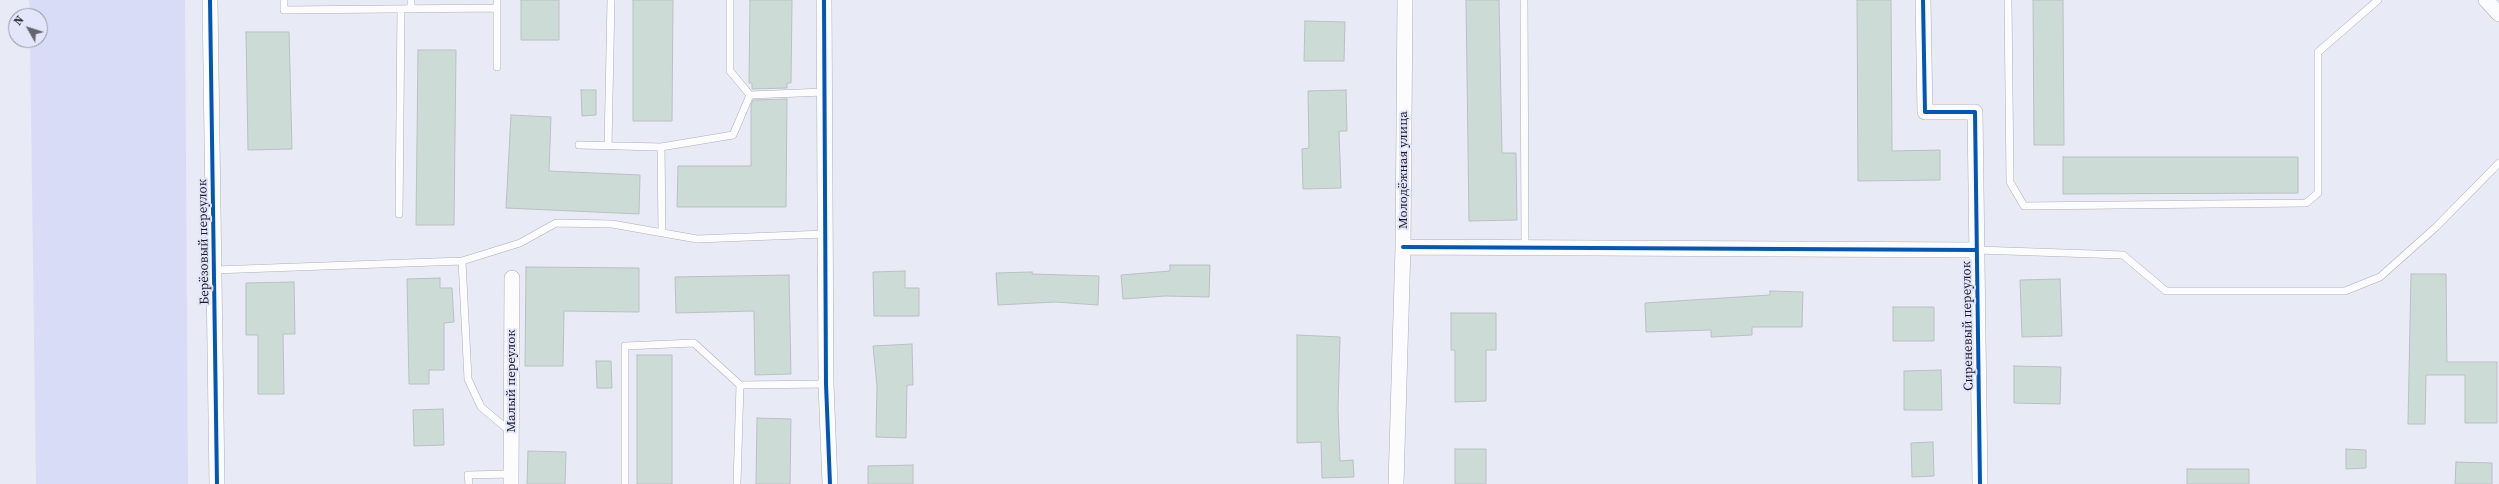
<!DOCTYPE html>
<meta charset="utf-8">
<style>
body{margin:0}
#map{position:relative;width:2499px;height:484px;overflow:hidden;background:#e8eaf5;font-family:"Source Serif 4",serif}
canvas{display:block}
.north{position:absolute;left:8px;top:8px;width:40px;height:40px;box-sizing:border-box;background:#e3e6fa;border:1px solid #9395a4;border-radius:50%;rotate:309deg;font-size:11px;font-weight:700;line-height:16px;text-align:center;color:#1a1b24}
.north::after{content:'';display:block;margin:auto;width:14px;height:18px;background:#62636d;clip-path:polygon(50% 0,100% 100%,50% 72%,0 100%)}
</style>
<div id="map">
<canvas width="2499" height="484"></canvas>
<div class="north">N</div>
</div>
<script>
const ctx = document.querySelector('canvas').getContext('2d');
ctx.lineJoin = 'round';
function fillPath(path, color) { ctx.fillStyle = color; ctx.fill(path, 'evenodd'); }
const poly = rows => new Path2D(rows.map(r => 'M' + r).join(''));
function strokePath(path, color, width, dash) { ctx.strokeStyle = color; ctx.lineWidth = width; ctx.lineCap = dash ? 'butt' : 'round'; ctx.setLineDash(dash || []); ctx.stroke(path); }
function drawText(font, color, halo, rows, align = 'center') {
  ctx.font = font + ' "Source Serif 4",serif'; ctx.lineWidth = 4; ctx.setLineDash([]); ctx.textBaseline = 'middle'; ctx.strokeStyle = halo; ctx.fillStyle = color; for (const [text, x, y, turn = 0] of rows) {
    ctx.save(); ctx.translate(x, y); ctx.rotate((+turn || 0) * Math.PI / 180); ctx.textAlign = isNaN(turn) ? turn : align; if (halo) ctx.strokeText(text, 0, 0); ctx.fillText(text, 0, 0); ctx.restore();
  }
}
const green = poly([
 [29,0,185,0,188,484,36,484,30,40,40,40,40,16,30,16]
]);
const building = poly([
 [521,0,559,0,559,40,521,40,521,0],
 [633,0,673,0,672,121,633,121,633,0],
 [750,0,792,0,791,83,787,83,787,88,752,89,752,83,749,83,750,0],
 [1466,0,1499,0,1502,153,1516,153,1517,220,1469,221,1466,0],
 [1857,0,1891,0,1892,151,1940,150,1940,180,1858,181,1857,0],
 [2033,0,2063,0,2064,145,2034,145,2033,0],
 [1305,21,1345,22,1344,61,1304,61,1305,21],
 [246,32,289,32,292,149,248,150,246,32],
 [418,50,456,50,454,225,416,225,418,50],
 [581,90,596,90,596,115,582,116,581,90],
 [1346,90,1347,131,1339,131,1341,188,1303,189,1302,149,1309,148,1308,91,1346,90],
 [787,99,786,207,677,207,678,166,751,166,751,105,753,100,787,99],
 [511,115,551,117,549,171,640,175,639,214,506,208,511,115],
 [2063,157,2298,157,2298,193,2063,194,2063,157],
 [1170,265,1210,265,1209,297,1165,296,1123,299,1121,275,1170,271,1170,265],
 [526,267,639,268,639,312,564,311,563,366,525,366,526,267],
 [905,271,905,288,919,288,919,316,874,316,873,272,905,271],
 [1032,272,1032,274,1099,276,1098,305,1055,302,998,305,996,273,1032,272],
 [2411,274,2446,274,2447,362,2497,362,2497,423,2465,423,2465,375,2426,375,2425,424,2408,424,2411,274],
 [789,275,791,374,755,375,754,311,676,313,675,277,789,275],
 [440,278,440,288,452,288,454,322,444,323,444,370,429,370,429,384,409,384,407,279,440,278],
 [2060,279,2062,336,2022,337,2020,280,2060,279],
 [294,282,295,334,283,334,284,394,258,394,258,335,246,335,246,283,294,282],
 [1770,291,1803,292,1802,327,1752,327,1752,335,1711,337,1711,330,1646,332,1645,303,1770,295,1770,291],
 [1893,307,1934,307,1934,341,1893,341,1893,307],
 [1451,313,1496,313,1496,350,1486,350,1486,401,1455,402,1455,350,1451,350,1451,313],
 [1297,335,1340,337,1338,409,1340,461,1353,460,1354,477,1322,478,1321,442,1297,443,1297,335],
 [912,344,913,385,907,385,906,438,876,437,877,386,873,346,912,344],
 [637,355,672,355,672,484,637,484,637,355],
 [596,361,611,361,612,388,597,388,596,361],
 [2014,366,2061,367,2060,404,2014,403,2014,366],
 [1941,370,1942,410,1904,410,1904,371,1941,370],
 [443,409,444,445,414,446,413,410,443,409],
 [757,418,791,419,790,484,756,484,757,418],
 [1933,442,1934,476,1912,477,1911,443,1933,442],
 [1455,449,1486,449,1486,484,1455,484,1455,449],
 [2346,449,2366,450,2366,468,2346,469,2346,449],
 [528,451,566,452,565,484,527,484,528,451],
 [2456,462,2492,463,2492,484,2455,484,2456,462],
 [913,465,913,484,868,484,868,466,913,465],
 [2187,469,2249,469,2249,484,2187,484,2187,469]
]);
const lane = poly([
 [284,0,284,10,497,8],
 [730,0,730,71,750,95,824,92],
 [1524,0,1525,248],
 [2008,0,2010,182,2024,206,2306,203,2318,193,2318,52,2378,0],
 [411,9,411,0],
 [497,67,497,0],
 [579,145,661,147,733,135,750,95],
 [608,146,611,0],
 [661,147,662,233],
 [399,214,401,9],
 [1977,250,2123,255,2166,291,2345,291,2380,277,2436,227,2499,163],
 [214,270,462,261],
 [511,432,481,407,468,379,462,261,520,243,556,223,612,224,697,239,825,234],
 [469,484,468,475,511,474],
 [625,484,625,346,694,343,740,385,826,384],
 [737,484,740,385]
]);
const street = poly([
 [210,0,217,484],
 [824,0,826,384,830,484],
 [1923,0,1925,112,1975,112,1980,484],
 [2486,0,2499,14],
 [1403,247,1977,250],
 [511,484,512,278],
 [1396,484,1403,247,1405,0]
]);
const cycleway = poly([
 [210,0,217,484],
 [824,0,826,384,830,484],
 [1923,0,1925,112,1975,112,1980,484],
 [1403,247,1977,250]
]);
const streetNames = [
 ["Молодёжная улица",1404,170,-90],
 ["Берёзовый переулок",204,242,-91],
 ["Сиреневый переулок",1968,326,-91],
 ["Малый переулок",512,381,-90]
];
fillPath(green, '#d9dcf7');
fillPath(building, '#cddbd7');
strokePath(building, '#bac0c2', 1);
strokePath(lane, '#adafb8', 8);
strokePath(street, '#adafb8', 16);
strokePath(lane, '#fcfcfe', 7);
strokePath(street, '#fcfcfe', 15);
strokePath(cycleway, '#0057b8', 4);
drawText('13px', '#1a1b24', '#e3e6fa', streetNames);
</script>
